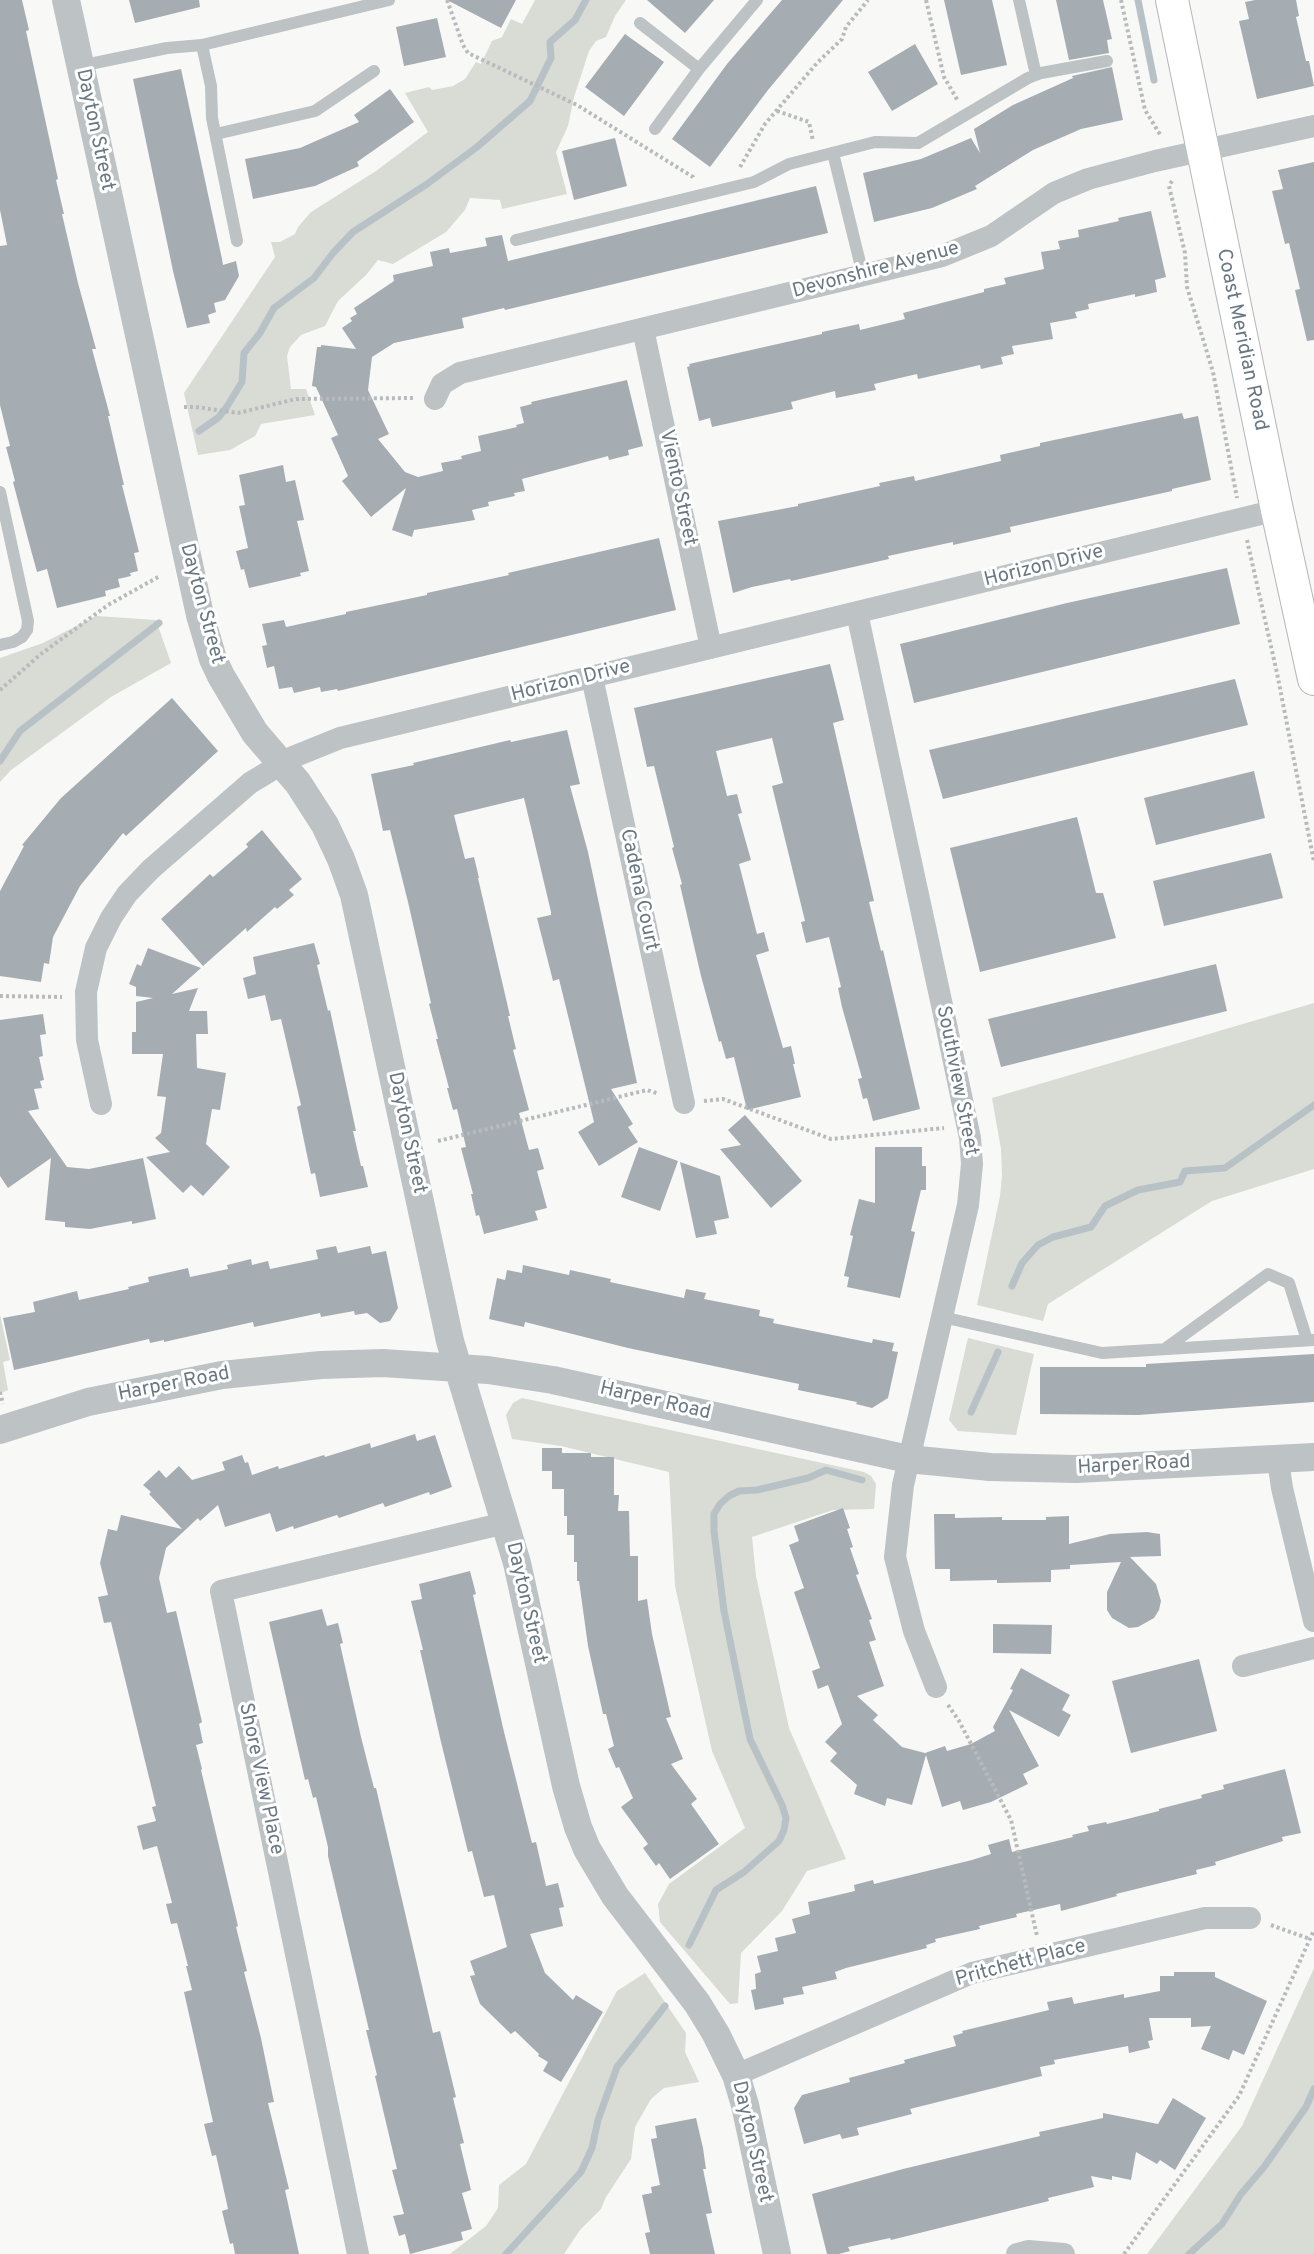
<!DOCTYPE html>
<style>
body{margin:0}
canvas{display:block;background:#f8f8f6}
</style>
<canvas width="1314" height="2254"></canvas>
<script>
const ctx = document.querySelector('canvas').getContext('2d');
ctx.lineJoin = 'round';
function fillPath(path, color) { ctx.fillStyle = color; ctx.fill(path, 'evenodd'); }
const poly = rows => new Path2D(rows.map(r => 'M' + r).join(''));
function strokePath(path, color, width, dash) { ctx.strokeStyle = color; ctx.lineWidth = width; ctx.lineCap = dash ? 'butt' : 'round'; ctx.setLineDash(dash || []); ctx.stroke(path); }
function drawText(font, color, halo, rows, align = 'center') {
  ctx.font = font + ' Overpass,sans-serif'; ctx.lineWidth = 6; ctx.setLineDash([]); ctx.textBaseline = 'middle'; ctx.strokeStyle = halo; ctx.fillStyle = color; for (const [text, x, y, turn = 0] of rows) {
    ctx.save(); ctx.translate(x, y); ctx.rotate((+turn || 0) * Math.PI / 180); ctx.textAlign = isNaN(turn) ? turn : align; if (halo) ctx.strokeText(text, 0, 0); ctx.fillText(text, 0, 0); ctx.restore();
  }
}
const green = poly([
 [535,0,626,0,615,16,606,37,596,41,589,51,574,97,568,126,556,152,567,194,502,209,500,200,470,198,465,210,446,232,393,264,378,260,366,275,338,301,325,326,301,335,290,347,287,356,291,389,306,389,315,415,261,424,255,436,230,450,198,455,184,393,275,257,271,242,280,242,295,234,298,227,311,212,376,171,428,132,405,93,429,87,432,90,453,86,465,79,476,62,481,64,492,41,502,37,511,19,522,24],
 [96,616,156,620,171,663,111,697,11,770,0,782,0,658,43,643],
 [1314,1003,1314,1169,1212,1201,1048,1304,1043,1321,977,1305,1000,1196,1002,1175,1001,1149,992,1098],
 [0,1315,10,1360,3,1362,8,1390,0,1393],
 [968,1338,1034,1354,1016,1435,958,1431,949,1420],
 [522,1398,864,1472,871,1476,876,1484,874,1509,833,1510,752,1537,756,1576,789,1728,846,1859,807,1871,782,1911,741,1953,738,2003,730,2004,660,1922,658,1904,669,1884,745,1828,712,1751,675,1586,669,1472,561,1446,512,1439,506,1415,513,1403],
 [1314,1968,1314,2254,1147,2254,1242,2126],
 [645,1973,686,2033,685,2052,699,2082,664,2088,651,2099,635,2127,631,2159,606,2197,601,2209,580,2230,564,2254,450,2254,486,2226,498,2208,499,2185,526,2164,617,1991]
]);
const stream = poly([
 [1138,0,1154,80],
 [199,431,218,418,226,408,242,382,244,353,260,333,274,308,314,278,333,253,353,232,427,184,477,147,530,101,551,58,550,42,575,20,586,0],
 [0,761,20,731,159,623],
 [1012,1286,1022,1263,1038,1245,1053,1237,1091,1227,1105,1206,1138,1190,1180,1182,1185,1171,1225,1168,1314,1105],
 [971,1412,998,1352],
 [689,1945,716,1890,744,1872,779,1841,784,1830,786,1818,782,1805,750,1739,724,1611,714,1531,714,1514,720,1504,729,1496,739,1491,757,1490,808,1478,826,1470,862,1480],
 [506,2254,581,2172,592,2148,598,2120,617,2067,665,2006],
 [1189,2254,1222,2224,1241,2194,1264,2167,1283,2140,1306,2107,1314,2089]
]);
const building = poly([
 [0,0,22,0,29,30,26,31,58,179,56,180,64,214,62,214,78,283,96,349,92,349,110,416,108,416,124,485,122,485,139,552,134,553,138,571,130,573,131,576,118,579,120,587,105,591,106,596,57,608,47,569,37,572,28,539,13,482,15,481,6,447,10,446,0,405,0,246,7,245,0,210],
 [129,0,199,0,200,7,135,23],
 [447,0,516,0,501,28],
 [647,0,714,0,685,33],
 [782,0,843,0,768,90,710,167,672,139,727,64],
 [944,0,992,0,1007,65,961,75],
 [1056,0,1103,0,1112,39,1107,40,1109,53,1069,60],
 [1255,0,1296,0,1299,16,1296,17,1306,61,1309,61,1314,86,1257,99,1239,21,1249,19,1245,2],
 [437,18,446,57,404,66,396,27],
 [625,34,664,62,624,116,585,87],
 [915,44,938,84,892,111,868,72],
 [1112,67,1123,120,1081,129,1033,150,975,186,977,189,932,208,874,222,863,173,921,159,971,138,980,153,974,129,1013,105,1073,78,1072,76],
 [181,69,222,259,223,265,236,261,239,276,225,300,214,303,216,312,208,315,210,323,187,328,173,271,133,79],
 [390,89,414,122,357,162,359,166,315,186,253,199,245,159,300,148,359,122,354,115],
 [615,138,627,186,574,200,562,151],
 [1314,162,1314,340,1307,341,1295,290,1300,289,1289,243,1285,244,1272,191,1283,189,1278,170],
 [816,186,828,233,505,310,504,308,462,318,464,328,394,343,372,357,368,390,389,434,378,439,405,472,418,477,443,471,441,463,462,459,461,456,481,451,478,436,517,427,516,425,524,423,520,407,532,404,531,402,627,380,643,446,628,450,629,455,609,460,608,456,522,479,525,491,514,493,515,496,488,502,489,506,472,510,475,520,414,530,412,537,392,530,406,488,371,517,342,481,348,476,331,438,338,435,316,387,312,386,317,347,321,347,321,345,356,349,342,328,352,321,350,318,357,314,354,308,394,281,393,275,433,266,430,252,449,248,450,253,487,246,485,238,502,235,508,261],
 [1151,211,1166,277,1155,280,1157,292,1135,297,1135,294,1088,304,1089,309,1075,312,1077,318,1050,323,1053,339,1012,346,1014,354,1001,357,1003,364,981,369,980,365,918,379,917,374,874,384,876,390,836,398,835,391,791,402,793,409,712,427,710,418,699,421,687,367,690,366,689,364,822,334,822,332,859,324,860,330,905,319,903,313,984,292,984,289,1006,284,1004,278,1044,269,1041,252,1060,249,1058,241,1079,237,1078,230,1119,221,1118,218],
 [1182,413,1184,419,1198,416,1211,480,1172,489,1172,491,1010,527,1011,532,953,545,953,542,888,556,889,559,791,581,790,579,752,587,733,593,718,521,798,506,798,504,880,486,879,483,914,476,915,481,962,470,1001,461,1000,455,1040,446,1040,443],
 [283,465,286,482,295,480,304,520,297,521,309,571,300,573,301,576,249,588,244,569,241,570,236,551,248,548,239,506,245,505,239,475],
 [659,538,676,610,338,691,337,689,321,692,320,687,294,693,292,687,279,689,274,666,267,668,262,646,267,645,262,624,284,620,286,627,346,614,346,612,427,595,427,593,509,575,508,573],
 [1227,568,1240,624,914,703,900,644,1067,603],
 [830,664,844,720,833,723,874,901,869,902,881,951,883,950,920,1109,873,1121,867,1098,863,1099,858,1079,862,1078,842,1007,838,988,841,987,829,937,806,943,801,922,805,921,772,786,783,783,772,738,716,751,727,796,737,794,742,813,738,814,751,860,739,864,757,934,764,932,769,951,756,955,783,1048,791,1046,795,1064,793,1064,801,1097,747,1110,734,1057,726,1059,721,1041,719,1042,701,976,680,885,682,884,672,848,674,847,654,766,647,767,634,708],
 [1235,679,1248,725,943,799,929,750],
 [172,698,218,751,126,836,123,833,80,886,53,937,49,964,44,963,41,982,0,976,0,891,24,846,22,845,61,798],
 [567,730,580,784,570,786,588,852,637,1083,611,1089,633,1124,628,1127,638,1142,599,1166,578,1132,594,1122,559,979,553,981,537,918,551,915,551,912,524,798,454,815,465,859,474,857,479,878,478,878,510,1016,508,1016,516,1049,513,1050,529,1110,519,1113,529,1150,538,1148,544,1169,537,1171,547,1208,535,1211,538,1220,484,1234,479,1215,476,1216,471,1194,473,1194,461,1148,466,1147,457,1109,453,1110,447,1088,449,1088,436,1039,438,1039,429,1004,431,1003,408,902,390,830,383,831,371,774,414,765,413,763,510,740,511,742],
 [1254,771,1265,818,1156,845,1144,798],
 [1077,817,1096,893,1103,893,1116,938,980,972,950,848],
 [262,830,302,879,289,890,294,895,277,909,275,907,247,932,246,928,203,966,161,919,210,874,213,877,248,847,246,844],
 [1271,853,1283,898,1164,926,1153,881],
 [314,943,320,964,317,965,328,1011,330,1010,356,1131,353,1131,361,1166,363,1166,368,1187,320,1197,315,1173,311,1174,297,1107,301,1105,281,1019,271,1021,265,995,248,999,243,978,256,974,253,957],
 [148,948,201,968,172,994,198,988,189,1011,207,1011,208,1034,196,1034,197,1068,226,1073,220,1110,212,1109,206,1144,230,1167,203,1196,191,1185,183,1193,146,1157,170,1152,155,1138,161,1133,166,1097,157,1096,163,1054,132,1054,132,1032,136,1032,136,1002,153,998,136,996,136,987,129,984,137,964,141,966],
 [1216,964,1227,1011,1001,1067,988,1019],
 [43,1014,46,1034,40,1035,43,1056,39,1057,44,1080,40,1081,42,1088,34,1089,39,1109,28,1111,67,1167,89,1169,143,1158,156,1219,132,1224,132,1221,90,1229,65,1227,65,1222,45,1220,51,1158,8,1188,0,1176,0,1020],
 [745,1115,802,1181,771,1208,720,1149,741,1145,728,1130],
 [639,1147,678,1161,660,1211,621,1197],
 [875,1147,922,1147,922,1166,926,1166,926,1190,921,1190,911,1231,915,1232,900,1298,847,1287,849,1277,844,1276,853,1236,850,1235,859,1199,875,1203],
 [680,1162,720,1176,729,1218,714,1221,717,1234,696,1238],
 [336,1246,338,1253,370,1246,372,1254,386,1251,398,1308,390,1321,380,1323,367,1313,355,1315,354,1311,321,1317,320,1313,254,1327,253,1322,164,1342,164,1340,150,1343,149,1339,14,1370,3,1318,35,1312,33,1302,77,1291,79,1300,129,1289,128,1287,149,1282,148,1277,188,1268,190,1277,228,1269,227,1265,251,1259,252,1265,268,1261,270,1269,318,1259,316,1250],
 [523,1265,569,1275,570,1270,611,1279,610,1282,684,1298,686,1289,706,1293,704,1299,760,1310,759,1316,774,1319,773,1323,872,1343,873,1339,894,1343,892,1351,898,1352,888,1398,872,1408,856,1404,857,1402,798,1390,799,1384,628,1348,525,1322,524,1327,489,1319,497,1278,505,1280,507,1270,522,1273],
 [1314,1354,1314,1402,1138,1415,1040,1414,1040,1367,1146,1367,1146,1364],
 [415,1434,417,1441,435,1435,452,1487,430,1495,429,1492,385,1507,383,1503,339,1518,337,1515,294,1529,293,1526,276,1532,270,1513,225,1527,218,1505,200,1521,198,1518,166,1548,159,1578,167,1613,176,1611,202,1722,199,1724,203,1743,196,1745,202,1769,201,1770,238,1926,236,1927,247,1971,244,1972,261,2038,274,2102,268,2103,289,2189,285,2190,299,2254,235,2254,233,2243,230,2244,222,2211,228,2209,216,2155,212,2156,204,2124,213,2122,184,1992,192,1990,186,1966,188,1966,177,1923,171,1924,166,1904,172,1903,157,1846,143,1850,137,1826,156,1821,152,1807,156,1806,111,1622,104,1623,98,1597,108,1595,100,1563,108,1529,117,1531,121,1515,182,1529,149,1494,151,1492,143,1485,159,1470,166,1478,179,1466,192,1480,225,1470,222,1462,242,1455,245,1463,248,1462,252,1475,278,1466,279,1469,324,1455,325,1457,370,1443,371,1448],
 [542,1448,562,1448,562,1453,591,1453,591,1457,614,1457,614,1495,619,1495,618,1511,629,1511,630,1556,638,1556,638,1601,647,1599,652,1634,671,1717,666,1718,683,1759,671,1764,697,1799,691,1804,719,1844,670,1879,659,1863,656,1866,643,1848,648,1844,621,1807,633,1798,619,1767,616,1768,608,1749,614,1746,606,1714,603,1714,588,1646,579,1581,577,1581,577,1562,574,1562,574,1535,567,1535,567,1516,564,1516,564,1489,552,1489,552,1471,542,1471],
 [843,1508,850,1528,847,1529,853,1547,850,1548,859,1574,856,1575,872,1619,869,1620,876,1640,869,1642,884,1686,857,1696,878,1715,873,1720,902,1747,925,1753,945,1746,947,1751,971,1744,995,1731,993,1727,1013,1690,1010,1689,1021,1668,1070,1695,1062,1710,1071,1715,1059,1737,1009,1710,1039,1766,1023,1774,1028,1784,991,1802,963,1810,960,1801,942,1807,926,1755,912,1805,887,1798,885,1806,854,1794,857,1785,830,1761,837,1753,825,1742,842,1724,828,1685,818,1689,812,1671,820,1668,794,1592,804,1588,789,1545,799,1541,794,1526],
 [934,1514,955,1514,955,1518,1002,1517,1002,1520,1046,1520,1046,1517,1069,1516,1069,1544,1110,1534,1147,1532,1160,1534,1161,1556,1130,1557,1156,1584,1161,1601,1159,1610,1154,1618,1138,1627,1129,1628,1112,1618,1107,1610,1107,1592,1121,1562,1070,1565,1070,1569,1051,1570,1051,1582,997,1583,997,1580,950,1581,950,1569,935,1569],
 [470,1571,476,1594,473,1595,504,1732,532,1843,536,1842,546,1886,558,1883,564,1907,559,1908,563,1926,530,1934,545,1973,573,2000,576,1995,603,2012,561,2082,543,2071,548,2062,538,2056,539,2054,515,2031,511,2034,480,2004,470,1976,475,1975,470,1961,507,1947,494,1895,484,1897,472,1851,468,1852,441,1742,420,1650,423,1650,411,1601,422,1599,419,1584],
 [322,1609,327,1626,338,1623,343,1643,340,1644,361,1737,374,1788,376,1788,433,2033,440,2031,456,2097,453,2098,464,2143,460,2144,471,2190,462,2193,472,2229,461,2232,463,2240,410,2254,405,2234,399,2236,393,2216,404,2214,392,2170,397,2169,375,2076,377,2075,366,2030,369,2030,328,1856,328,1847,316,1797,313,1798,308,1779,305,1780,269,1622],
 [993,1624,1052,1625,1051,1654,993,1653],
 [1199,1659,1217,1731,1131,1753,1112,1681],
 [1285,1769,1301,1833,1282,1837,1283,1841,1215,1862,1216,1865,1196,1870,1197,1874,1116,1894,1117,1896,1061,1911,1060,1904,1016,1914,1017,1917,979,1926,980,1929,935,1939,936,1942,926,1945,927,1948,846,1968,835,1972,837,1979,802,1987,804,1994,783,1998,784,2004,755,2010,751,1990,756,1989,755,1974,761,1972,757,1956,778,1951,775,1938,796,1933,792,1919,810,1914,808,1902,855,1891,854,1885,873,1880,874,1884,972,1860,991,1854,988,1845,1009,1839,1012,1852,1073,1837,1072,1835,1089,1831,1087,1826,1106,1822,1107,1824,1159,1811,1159,1809,1202,1798,1201,1795,1224,1789,1223,1785],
 [1174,1972,1215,1972,1215,1977,1267,2001,1244,2055,1233,2050,1229,2060,1201,2049,1211,2026,1191,2027,1191,2018,1149,2018,1153,2040,1148,2041,1150,2048,1129,2053,1128,2046,1054,2060,1055,2064,1040,2067,1042,2076,910,2109,912,2114,857,2128,859,2135,842,2139,840,2134,804,2144,794,2108,802,2095,850,2082,849,2078,905,2063,904,2060,956,2046,953,2036,963,2033,962,2031,1049,2010,1047,2002,1072,1997,1074,2004,1124,1994,1124,1998,1160,1991,1160,1976,1174,1976],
 [1173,2098,1206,2118,1175,2170,1160,2160,1157,2164,1136,2152,1131,2180,1112,2176,1112,2180,1091,2176,1094,2187,1048,2198,1049,2201,891,2240,890,2238,848,2247,850,2251,839,2254,827,2254,812,2194,903,2169,1040,2136,1039,2132,1103,2118,1103,2113,1158,2124],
 [696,2118,703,2148,706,2169,703,2169,712,2213,706,2214,715,2254,650,2254,645,2233,650,2232,642,2195,652,2193,651,2187,660,2185,651,2139,657,2138,655,2126]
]);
const path = poly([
 [447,0,463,45,468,53,577,105,693,177,694,179],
 [926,0,944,77,958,101],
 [1121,0,1145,110,1161,136],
 [777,111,809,122,813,141],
 [740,167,765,124,817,63,842,39,846,27,868,0],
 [1172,181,1169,186,1185,253,1187,287,1213,372,1237,498],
 [184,407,196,407,238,413,296,399,415,398],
 [1247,540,1277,673,1314,862],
 [0,690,41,654,108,605,160,576],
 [0,996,62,997],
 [704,1101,723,1099,831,1139,944,1128],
 [438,1141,647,1090,659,1094],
 [0,1392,3,1404],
 [948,1705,959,1721,1011,1820,1037,1936],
 [1271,1925,1310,1939],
 [1124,2254,1239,2096,1314,1930]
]);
const service = poly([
 [1019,0,1036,75],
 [640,23,699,69],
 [202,45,211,86,212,118,237,241],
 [80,66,167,48,202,45,389,0],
 [655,129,699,69,757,0],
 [216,134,315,111,374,71],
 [833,153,863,275],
 [516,240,754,182,789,164,875,142,918,143,1028,78,1041,73,1107,61],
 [0,492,28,621,27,630,22,637,13,642,0,645],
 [942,1317,1102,1353,1314,1340],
 [1166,1348,1268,1274,1289,1283,1307,1340]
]);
const minor = poly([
 [643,329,711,648],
 [435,399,442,384,460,373,942,256,991,236,1054,193,1088,179,1155,161,1314,126],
 [857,613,943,1010,970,1138,972,1164,968,1205,903,1485,895,1557,914,1631,936,1687],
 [592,677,684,1103],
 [101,1104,87,1040,86,992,96,948,111,918,127,894,151,869,250,783,293,757,340,738,1277,510],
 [1278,1460,1282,1488,1314,1621],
 [1243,1666,1314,1648],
 [736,2075,972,1973,1205,1918,1250,1918],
 [358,2254,221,1591,505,1523],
 [1017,2254,1028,2251,1064,2254]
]);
const tertiary = poly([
 [66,0,200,615,213,659,221,676,255,733,298,783,325,825,341,859,354,895,450,1341,517,1563,566,1786,578,1827,587,1849,615,1896,697,2003,716,2034,736,2075,745,2105,777,2254],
 [0,1430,88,1402,222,1375,321,1365,383,1363,488,1370,553,1380,908,1459,990,1467,1076,1469,1314,1457]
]);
const secondary = poly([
 [1172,0,1277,510,1314,679]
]);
const streetNames = [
 ["Dayton Street",94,130,78],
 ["Devonshire Avenue",876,271,-15],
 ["Coast Meridian Road",1241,340,78],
 ["Viento Street",677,488,78],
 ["Horizon Drive",1044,567,-14],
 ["Dayton Street",201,604,75],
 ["Horizon Drive",571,682,-14],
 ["Cadena Court",638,890,78],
 ["Southview Street",956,1081,79],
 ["Dayton Street",406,1133,78],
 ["Harper Road",174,1385,-11],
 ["Harper Road",655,1402,13],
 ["Harper Road",1134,1466,-3],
 ["Dayton Street",525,1603,77],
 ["Shore View Place",260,1779,78],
 ["Pritchett Place",1021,1964,-15],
 ["Dayton Street",751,2142,77]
];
fillPath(green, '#d8dcd5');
strokePath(stream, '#b8c2c6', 7);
fillPath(building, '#a5adb2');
strokePath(secondary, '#b2b7bb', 34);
strokePath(path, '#b8bbbe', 4, [3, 3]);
strokePath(service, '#bdc2c5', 12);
strokePath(minor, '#bdc2c5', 22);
strokePath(tertiary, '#bdc2c5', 28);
strokePath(secondary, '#fff', 32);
drawText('20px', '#6a7883', '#fff', streetNames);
</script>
